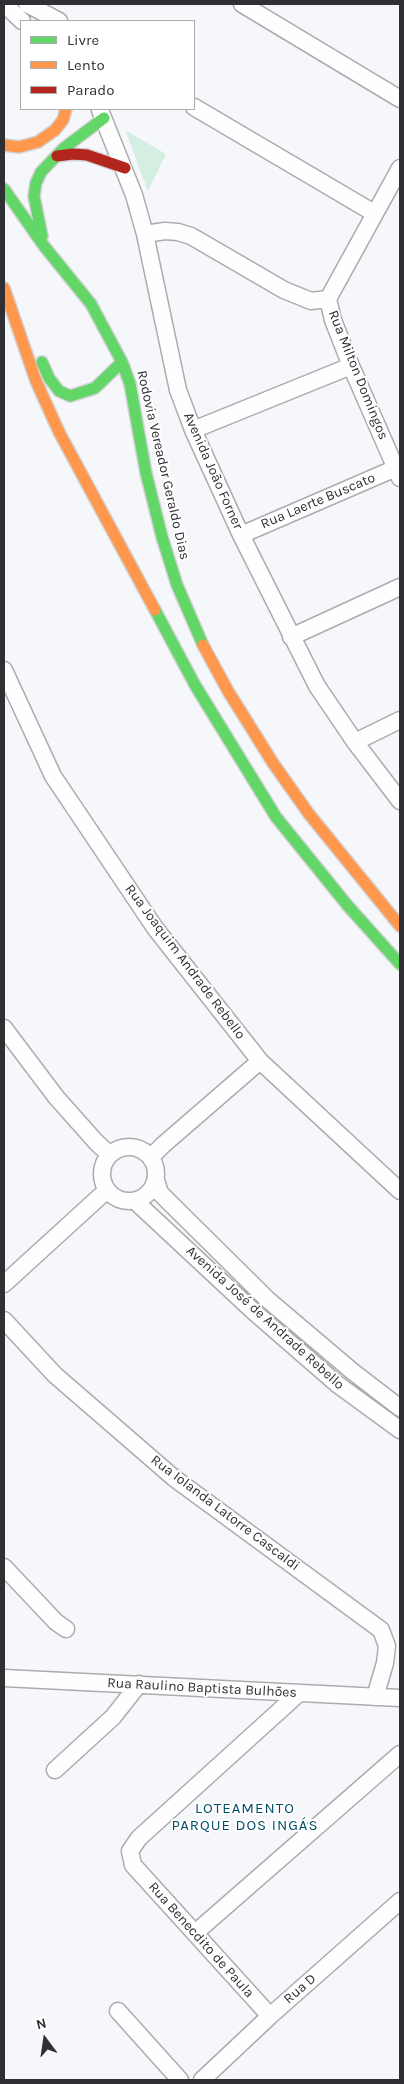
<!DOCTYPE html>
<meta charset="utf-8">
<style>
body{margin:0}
#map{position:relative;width:404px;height:2084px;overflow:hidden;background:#f6f7fb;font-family:Karla,sans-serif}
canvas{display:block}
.frame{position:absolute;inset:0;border:5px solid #2f3033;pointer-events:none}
.legend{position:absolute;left:20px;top:20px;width:175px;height:90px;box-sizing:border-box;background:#fff;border:1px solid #acacad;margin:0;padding:6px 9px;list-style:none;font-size:15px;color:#2f3033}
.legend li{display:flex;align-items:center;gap:10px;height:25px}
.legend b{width:25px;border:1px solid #acacad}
.north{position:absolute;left:20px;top:2014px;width:50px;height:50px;-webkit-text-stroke:4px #fff;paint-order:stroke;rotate:346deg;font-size:14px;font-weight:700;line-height:20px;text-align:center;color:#2f3033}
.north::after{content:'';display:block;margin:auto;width:18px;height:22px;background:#2f3033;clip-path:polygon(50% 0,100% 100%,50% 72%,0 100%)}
</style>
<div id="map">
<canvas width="404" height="2084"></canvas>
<div class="frame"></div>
<ul class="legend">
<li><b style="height:6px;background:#63d668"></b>Livre</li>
<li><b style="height:6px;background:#ff974d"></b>Lento</li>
<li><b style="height:6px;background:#b3261e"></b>Parado</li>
</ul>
<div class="north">N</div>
</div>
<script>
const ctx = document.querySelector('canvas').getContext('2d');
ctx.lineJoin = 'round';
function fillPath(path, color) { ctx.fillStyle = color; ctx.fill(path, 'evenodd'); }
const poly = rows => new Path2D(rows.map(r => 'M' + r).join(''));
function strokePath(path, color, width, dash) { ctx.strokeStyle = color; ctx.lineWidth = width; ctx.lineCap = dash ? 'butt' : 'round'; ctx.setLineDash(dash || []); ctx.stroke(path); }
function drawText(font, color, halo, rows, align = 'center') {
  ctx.font = font + ' Karla,sans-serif'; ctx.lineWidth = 4; ctx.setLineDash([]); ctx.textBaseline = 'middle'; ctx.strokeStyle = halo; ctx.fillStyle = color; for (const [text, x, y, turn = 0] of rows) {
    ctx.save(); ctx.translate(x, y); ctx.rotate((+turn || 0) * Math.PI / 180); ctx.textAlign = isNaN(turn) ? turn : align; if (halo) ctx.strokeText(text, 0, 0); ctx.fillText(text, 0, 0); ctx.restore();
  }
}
const green = poly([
 [125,130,166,154,148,191]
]);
const street = poly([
 [4,4,22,21],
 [27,4,59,21],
 [242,4,400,99],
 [194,107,374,213],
 [100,110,134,195,145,234,178,390,193,430,241,535,317,686,355,742,400,801],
 [400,168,328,299,333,320,351,366,400,478],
 [145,234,165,231,178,232,191,236,284,290,311,301,328,299],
 [193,430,351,366],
 [241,535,396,468],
 [291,637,400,587],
 [4,670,53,776,155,928,260,1061,400,1191],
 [355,742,400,720],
 [4,1028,56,1097,96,1142,109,1154],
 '102 1174a27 27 0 1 1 54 0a27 27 0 1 1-54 0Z',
 [151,1157,163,1145,260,1061],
 [156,1180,160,1193,267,1299,352,1371,400,1408],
 [135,1201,253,1311,337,1384,400,1430],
 [4,1284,107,1190],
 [4,1320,55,1375,174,1478,381,1630,387,1646,385,1663,375,1697],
 [4,1567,56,1622,66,1629],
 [4,1678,400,1698],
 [55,1770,113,1717,139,1684],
 [195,1933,400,1754],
 [118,2011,180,2080],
 [270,2016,133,1865,130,1851,139,1838,298,1694],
 [202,2080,270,2016,400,1901]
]);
const fast = poly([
 [4,189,44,246,91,304,122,362,130,384,146,473,162,537,177,585,203,645],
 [42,236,34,196,36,183,41,172,64,148,104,118],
 [42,362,49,378,59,391,70,396,95,388,122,362],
 [155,610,195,685,276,817,348,906,400,964]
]);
const slow = poly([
 [4,145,19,147,38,142,55,130,63,120,66,109],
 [4,288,36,381,59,432,155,610],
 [203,645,228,691,273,763,309,814,400,926]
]);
const jam = poly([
 [57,156,73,154,87,155,125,168]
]);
const streetNames = [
 ["Rua Milton Domingos",358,375,68],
 ["Rodovia Vereador Geraldo Dias",163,465,77],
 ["Avenida João Forner",213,471,66],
 ["Rua Laerte Buscato",318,501,-23],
 ["Rua Joaquim Andrade Rebello",185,962,53],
 ["Avenida José de Andrade Rebello",265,1318,42],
 ["Rua Iolanda Latorre Cascaldi",225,1513,37],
 ["Rua Raulino Baptista Bulhões",202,1688,3],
 ["Rua Benecdito de Paula",201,1940,48],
 ["Rua D",300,1989,-41]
];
const neighbourhoodNames = [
 ["LOTEAMENTO",245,1809],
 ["PARQUE DOS INGÁS",245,1826]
];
fillPath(green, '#d4efe1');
strokePath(street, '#abacaf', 19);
strokePath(fast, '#d2d2d5', 14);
strokePath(slow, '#d2d2d5', 14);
strokePath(jam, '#d2d2d5', 14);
strokePath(street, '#fefefe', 16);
strokePath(fast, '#63d668', 11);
strokePath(slow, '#ff974d', 11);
strokePath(jam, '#b3261e', 11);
drawText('14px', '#2f3033', '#fff', streetNames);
ctx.letterSpacing = '1px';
drawText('15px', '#004e69', '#fff', neighbourhoodNames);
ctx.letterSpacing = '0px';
</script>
